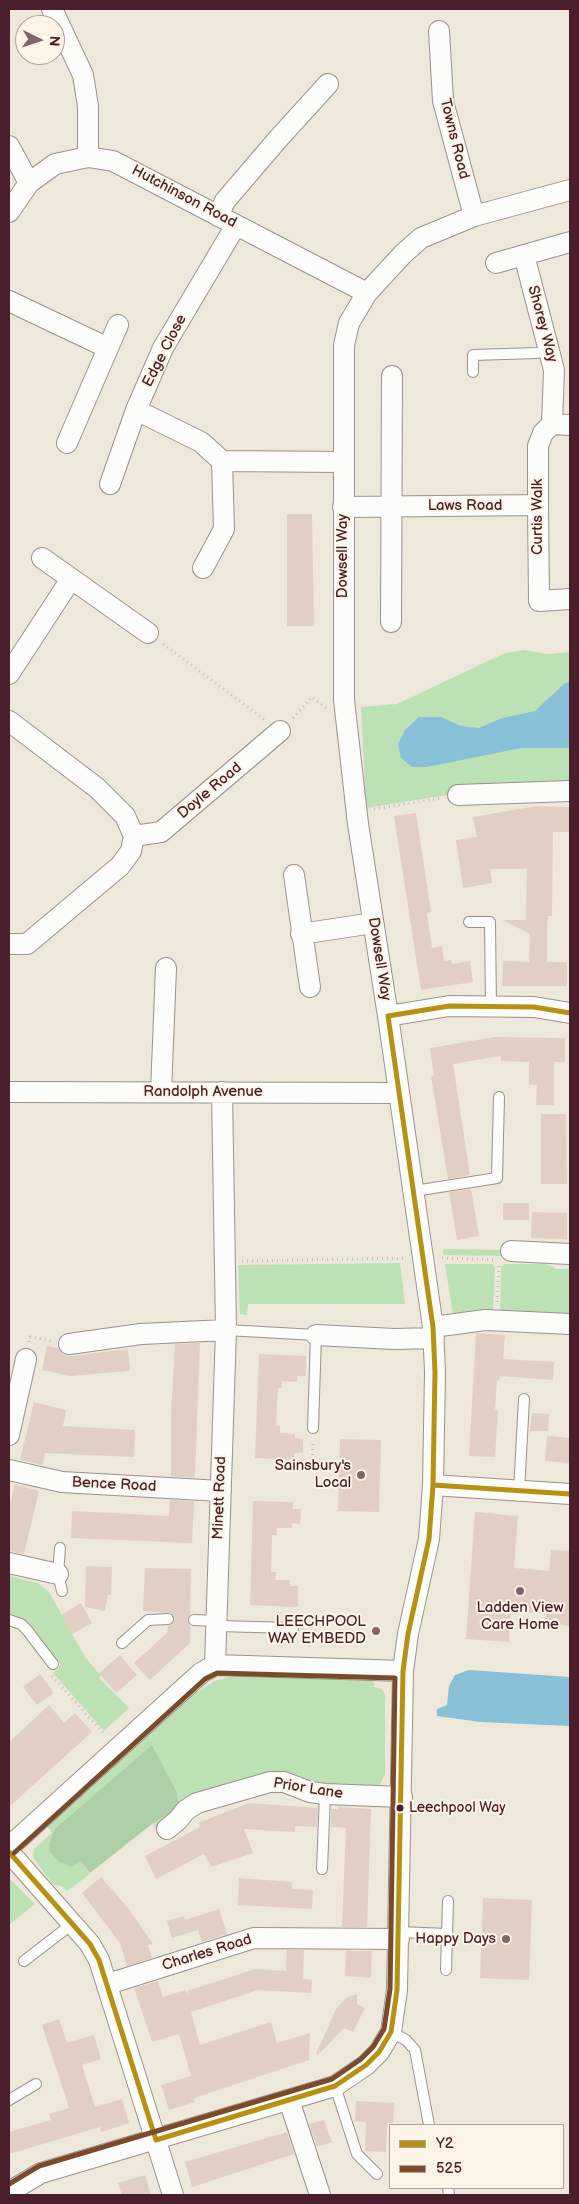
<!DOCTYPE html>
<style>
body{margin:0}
#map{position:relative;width:579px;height:2204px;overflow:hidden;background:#eee8db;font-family:"Balsamiq Sans",sans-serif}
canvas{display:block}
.frame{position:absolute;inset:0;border:10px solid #4a1f2b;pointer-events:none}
.legend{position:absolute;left:389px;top:2124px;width:175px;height:65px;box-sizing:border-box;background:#fcf5e5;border:1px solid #b59f9b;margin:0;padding:6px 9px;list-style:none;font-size:15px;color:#4a1f2b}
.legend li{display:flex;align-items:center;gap:10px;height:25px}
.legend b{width:25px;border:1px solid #b59f9b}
.north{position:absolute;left:15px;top:15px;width:50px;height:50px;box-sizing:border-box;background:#fcf5e5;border:1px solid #b59f9b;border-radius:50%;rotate:94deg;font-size:14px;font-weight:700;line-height:20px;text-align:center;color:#4a1f2b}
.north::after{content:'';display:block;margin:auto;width:18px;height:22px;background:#836569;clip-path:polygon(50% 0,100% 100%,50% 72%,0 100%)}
</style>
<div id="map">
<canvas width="579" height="2204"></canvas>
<div class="frame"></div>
<ul class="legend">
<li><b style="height:6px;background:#b79111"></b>Y2</li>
<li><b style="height:6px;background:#7a4b2a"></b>525</li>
</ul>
<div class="north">N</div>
</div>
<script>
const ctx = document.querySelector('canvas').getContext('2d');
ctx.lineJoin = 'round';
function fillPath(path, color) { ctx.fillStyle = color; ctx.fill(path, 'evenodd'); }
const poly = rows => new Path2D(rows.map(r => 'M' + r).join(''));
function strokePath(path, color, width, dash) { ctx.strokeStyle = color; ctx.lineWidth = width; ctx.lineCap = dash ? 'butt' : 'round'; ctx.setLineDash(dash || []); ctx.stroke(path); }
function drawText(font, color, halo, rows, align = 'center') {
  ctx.font = font + ' "Balsamiq Sans",sans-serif'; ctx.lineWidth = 4; ctx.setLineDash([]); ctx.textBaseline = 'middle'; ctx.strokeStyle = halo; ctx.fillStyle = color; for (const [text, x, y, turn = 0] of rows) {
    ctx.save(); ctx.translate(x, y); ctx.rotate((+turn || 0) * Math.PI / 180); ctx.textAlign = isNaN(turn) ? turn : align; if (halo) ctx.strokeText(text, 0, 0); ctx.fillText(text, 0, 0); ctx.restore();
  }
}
const green = poly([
 [525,650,547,654,570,652,570,782,528,782,366,808,361,707,397,704,505,653],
 [443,1249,502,1250,502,1256,443,1255],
 [400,1263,405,1304,248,1304,247,1315,240,1314,238,1265],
 [445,1264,493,1264,495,1268,493,1314,453,1316],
 [504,1264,546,1264,557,1269,570,1269,570,1317,500,1315,501,1268],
 [9,1576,38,1583,49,1592,85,1657,101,1676,99,1678,129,1708,104,1731,53,1673,61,1665,31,1627,24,1621,9,1615],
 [235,1675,373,1680,374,1687,382,1689,385,1695,385,1774,378,1788,314,1787,293,1779,168,1822,156,1830,153,1824,173,1811,55,1830,49,1844,80,1861,90,1874,67,1891,62,1886,53,1885,33,1857,34,1849,52,1833,47,1826,189,1697,215,1681],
 [9,1878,35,1904,9,1925]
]);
const forest = poly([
 [152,1745,177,1793,178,1802,173,1811,152,1824,90,1873,80,1861,72,1867,58,1861,50,1851,49,1844,55,1829]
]);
const water = poly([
 [570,681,570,748,521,748,427,767,412,767,401,758,398,744,405,730,419,717,441,717,461,726,479,728,502,718,535,711,564,684],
 [469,1670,570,1677,570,1726,480,1722,437,1716,437,1709,447,1705,449,1686,455,1675]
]);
const building = poly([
 [287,514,312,514,314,626,287,626],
 [536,806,570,807,570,832,553,832,552,916,548,916,547,930,547,962,567,962,567,986,502,986,503,961,529,962,530,934,502,920,526,920,527,869,490,869,492,883,463,888,456,840,477,837,473,817],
 [416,813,431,912,427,913,432,948,442,946,444,961,451,960,452,964,470,961,473,982,421,990,394,816],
 [495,1037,565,1038,565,1062,554,1062,554,1105,536,1105,537,1085,529,1085,529,1062,501,1061,501,1056,453,1064,470,1175,448,1179,431,1076,434,1075,430,1048],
 [541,1114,566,1114,567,1184,541,1184],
 [471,1189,479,1236,457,1240,449,1192],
 [503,1203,529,1203,529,1220,503,1220],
 [532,1212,567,1213,567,1239,531,1238],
 [476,1333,505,1335,503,1359,554,1362,553,1380,500,1376,499,1381,497,1380,495,1409,498,1411,495,1457,469,1456],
 [200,1343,195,1476,194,1478,171,1476,171,1414,175,1344],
 [47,1346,58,1348,64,1355,70,1356,128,1349,130,1371,70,1376,42,1370],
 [259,1354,306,1356,306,1376,297,1376,297,1382,282,1381,282,1388,278,1388,276,1425,280,1426,280,1433,295,1434,295,1438,303,1439,303,1453,294,1453,294,1460,255,1458],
 [34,1402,66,1410,63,1426,135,1430,134,1457,45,1453,43,1465,20,1460],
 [532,1413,549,1414,548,1431,530,1431],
 [547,1436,570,1438,570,1463,545,1461],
 [340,1439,381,1440,379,1512,338,1511],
 [15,1484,39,1491,24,1554,9,1551,9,1507],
 [170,1500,194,1501,192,1543,71,1538,72,1511,169,1516],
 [253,1501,293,1502,293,1509,301,1509,300,1524,292,1523,292,1528,277,1528,277,1535,272,1535,271,1572,276,1572,275,1580,290,1580,290,1586,298,1586,298,1607,250,1605],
 [475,1512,518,1516,514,1568,549,1571,551,1550,570,1551,570,1626,545,1624,546,1614,511,1611,509,1642,466,1639],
 [86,1566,112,1567,111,1595,108,1595,105,1611,85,1607],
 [145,1568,191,1569,190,1614,187,1620,190,1626,190,1643,150,1680,134,1663,167,1633,168,1626,172,1624,175,1619,171,1613,143,1611],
 [81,1603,92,1623,72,1634,61,1615],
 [120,1655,137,1675,116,1693,99,1673],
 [40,1674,54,1693,37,1705,23,1687],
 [49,1705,64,1723,75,1713,92,1732,9,1807,9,1742],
 [249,1803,318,1808,317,1827,295,1826,295,1832,244,1829,253,1853,211,1867,204,1854,156,1879,145,1856,200,1827,198,1823],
 [338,1807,371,1809,367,1927,342,1927,346,1828,331,1827,331,1809,338,1809],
 [101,1877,129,1909,153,1944,148,1945,152,1958,127,1966,120,1943,82,1893],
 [239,1878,292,1882,292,1889,313,1890,312,1909,238,1905],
 [483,1898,532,1900,529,1980,480,1978],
 [219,1909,227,1934,202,1942,198,1930,172,1938,167,1921,184,1916,185,1920],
 [287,1950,304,1950,303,1979,312,1980,311,1993,258,1990,191,2012,200,2045,271,2022,277,2043,310,2033,309,2060,194,2098,195,2102,169,2110,161,2085,191,2076,179,2034,152,2042,134,1988,158,1981,163,1997,185,1990,189,1995,187,1991,255,1969,286,1971],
 [346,1951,372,1951,371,1978,345,1976],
 [357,1994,357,2004,365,2008,353,2032,344,2028,318,2055,316,2054,336,2009,346,1998],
 [59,2019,67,2043,94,2035,101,2059,82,2065,95,2107,122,2099,129,2123,101,2132,100,2127,9,2154,9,2132,51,2120,49,2114,69,2108,42,2025],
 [356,2101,394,2103,393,2123,387,2123,386,2152,365,2151,366,2122,355,2121],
 [324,2120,332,2142,317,2147,309,2124],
 [287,2132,294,2154,192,2187,185,2162],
 [145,2175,151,2195,122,2195,118,2183]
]);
const path = poly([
 [163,644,266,721],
 [293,718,312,697,326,708],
 [374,809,442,798],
 [442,1258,496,1260],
 [242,1261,406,1258],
 [497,1302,499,1265],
 [29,1342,30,1337,51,1341],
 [312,1470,313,1442],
 [52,1676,105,1735]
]);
const lane = poly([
 [473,372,473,355,537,353,550,350],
 [469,922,490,922,491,1007],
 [414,1191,497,1178,499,1097],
 [226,1330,316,1335,313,1428],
 [519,1491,524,1399],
 [60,1548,58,1574,62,1591],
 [9,1620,21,1624,27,1630,53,1664],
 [194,1620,217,1621],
 [217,1626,293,1628],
 [122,1643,148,1620,168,1619],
 [322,1869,325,1794],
 [399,1932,447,1934],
 [24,1961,72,1924],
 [446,1970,448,1901],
 [391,2032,406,2040,415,2050,429,2125],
 [335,2086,357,2154,377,2174],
 [9,2100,36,2084],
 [448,2188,449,2195]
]);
const street = poly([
 [52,9,83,75,88,106,88,157],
 [439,31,443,101,474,216],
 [9,146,29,183],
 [9,212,29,183,55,164,88,157,113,161,367,293],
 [218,216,225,201,278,139,328,84],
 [524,255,554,370,552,424],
 [496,263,570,242],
 [9,301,108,348],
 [136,410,201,442,222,461,344,462],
 [570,425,552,424,543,433,538,446,538,505,539,601,570,599],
 [67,443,118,325],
 [110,484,136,410,163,348,236,225],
 [343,507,538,505],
 [42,558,148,633],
 [203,568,224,529,222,461],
 [391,622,392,376],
 [9,674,71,579],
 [9,721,97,788,125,816,134,836,131,851,120,866,27,944,9,944],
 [458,795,570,791],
 [134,836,161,832,280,731],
 [294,875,310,987],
 [301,934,373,923],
 [388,1016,449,1006,534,1007,570,1013],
 [9,1092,398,1093],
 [161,1092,166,968],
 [511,1251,570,1254],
 [433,1327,485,1320,570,1324],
 [316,1335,394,1339,434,1338],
 [69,1344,141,1334,226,1330],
 [9,1435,26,1359],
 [9,1470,62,1482,221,1491],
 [433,1485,570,1494],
 [9,1563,58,1574],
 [215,1665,226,1330,222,1092],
 [167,1829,178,1820,186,1810,197,1803,270,1782,284,1782,310,1792,325,1794,402,1797],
 [9,1847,201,1673,215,1665,403,1671],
 [9,1852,90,1944,99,1960,173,2195],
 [108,1984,254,1938,399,1939],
 [289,2100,320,2195],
 [9,2195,14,2189,41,2173,335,2086,366,2065,379,2052,391,2032,397,1990,403,1671,408,1634,429,1539,433,1485,435,1372,433,1327,388,1016,358,824,344,700,344,345,349,323,367,293,403,254,421,238,474,216,570,190]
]);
const bus1 = poly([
 [433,1485,570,1494],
 [9,1852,90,1944,99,1960,156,2140],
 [156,2140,335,2086,366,2065,379,2052,391,2032,397,1990,403,1671,408,1634,429,1539,433,1485,435,1372,433,1327,388,1016,449,1006,534,1007,570,1013]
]);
const bus2 = poly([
 [9,2184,39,2166,332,2079,361,2059,373,2047,384,2029,390,1989,395,1678,217,1673,205,1679,14,1853]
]);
const markers = [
 [361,1475,5,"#836569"],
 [520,1591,5,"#836569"],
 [376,1631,5,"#836569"],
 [400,1808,4.5,"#4a1f2b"],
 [506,1939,5,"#836569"]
];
const busNames = [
 ["Leechpool Way",409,1808]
];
const streetNames = [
 ["Towns Road",454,139,76],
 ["Hutchinson Road",184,197,28],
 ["Shorey Way",542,324,75],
 ["Edge Close",165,351,-63],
 ["Laws Road",465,506],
 ["Curtis Walk",538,517,-90],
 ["Dowsell Way",343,556,-90],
 ["Doyle Road",210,791,-40],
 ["Dowsell Way",379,959,81],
 ["Randolph Avenue",203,1092],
 ["Bence Road",114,1485,3],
 ["Minett Road",220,1498,-88],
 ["Prior Lane",308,1789,9],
 ["Charles Road",207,1953,-17]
];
const poiNames = [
 ["Sainsbury's",351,1466],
 ["Local",351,1483],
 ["Ladden View",520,1608,"center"],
 ["Care Home",520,1625,"center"],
 ["LEECHPOOL",366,1622],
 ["WAY EMBEDD",366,1639],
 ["Happy Days",496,1939]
];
fillPath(green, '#bce1b4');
fillPath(forest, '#adcfa8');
fillPath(water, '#88c0d8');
fillPath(building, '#e1cfc3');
strokePath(lane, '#9c918c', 12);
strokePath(street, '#9c918c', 22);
strokePath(path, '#c4bebd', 3, [1, 4]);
strokePath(lane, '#fcfcfa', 10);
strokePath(street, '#fcfcfa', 20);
strokePath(bus1, '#b79111', 5);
strokePath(bus2, '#7a4b2a', 5);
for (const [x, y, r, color] of markers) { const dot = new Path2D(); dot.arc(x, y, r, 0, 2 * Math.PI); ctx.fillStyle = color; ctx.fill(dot); strokePath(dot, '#fcf5e5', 2); }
drawText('14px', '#4a1f2b', '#fcf5e5', busNames, 'left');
drawText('15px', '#4a1f2b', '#fcf5e5', streetNames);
drawText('15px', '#4a1f2b', '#fcf5e5', poiNames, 'right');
</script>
